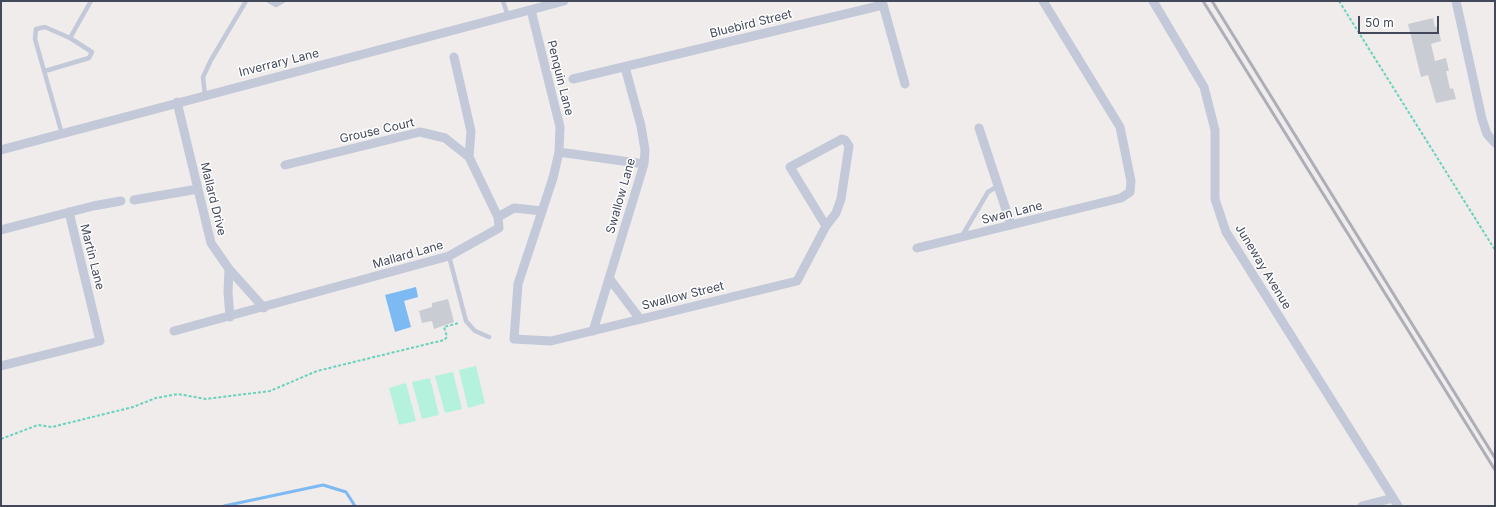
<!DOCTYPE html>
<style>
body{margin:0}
#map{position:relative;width:1496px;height:507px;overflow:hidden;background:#efeceb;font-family:Inter,sans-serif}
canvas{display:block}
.frame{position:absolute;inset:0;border:2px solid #43495b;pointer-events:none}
.scale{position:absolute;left:1358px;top:16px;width:81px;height:18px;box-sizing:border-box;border:2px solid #43495b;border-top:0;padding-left:5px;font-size:12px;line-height:14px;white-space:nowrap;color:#43495b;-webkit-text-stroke:3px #fff;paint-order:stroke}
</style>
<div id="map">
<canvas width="1496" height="507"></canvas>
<div class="frame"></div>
<div class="scale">50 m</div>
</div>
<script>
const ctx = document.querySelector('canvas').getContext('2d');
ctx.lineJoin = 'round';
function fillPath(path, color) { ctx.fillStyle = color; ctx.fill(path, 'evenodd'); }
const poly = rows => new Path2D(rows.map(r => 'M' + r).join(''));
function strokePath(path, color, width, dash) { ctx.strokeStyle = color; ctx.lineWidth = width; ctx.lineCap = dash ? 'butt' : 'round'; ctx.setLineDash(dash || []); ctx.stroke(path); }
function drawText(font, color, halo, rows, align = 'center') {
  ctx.font = font + ' Inter,sans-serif'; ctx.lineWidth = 3; ctx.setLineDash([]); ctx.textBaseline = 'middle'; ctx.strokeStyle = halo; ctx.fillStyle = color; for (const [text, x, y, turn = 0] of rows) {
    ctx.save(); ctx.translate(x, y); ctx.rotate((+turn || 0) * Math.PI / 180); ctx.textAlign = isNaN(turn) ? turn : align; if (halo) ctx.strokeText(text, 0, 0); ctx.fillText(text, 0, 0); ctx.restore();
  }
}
const green = poly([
 [476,366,485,403,468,408,459,370],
 [453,372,462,409,445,413,435,376],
 [430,378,439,415,422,419,412,382],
 [406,383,416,421,399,425,389,388]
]);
const water = poly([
 [416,287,418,297,404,301,411,327,395,332,385,295]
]);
const stream = poly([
 [224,506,323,485,346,492,355,506]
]);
const building = poly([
 [1433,18,1435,27,1438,26,1441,41,1431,44,1435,61,1446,58,1449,71,1446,71,1450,89,1453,88,1456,99,1436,103,1428,75,1421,77,1408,24],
 [448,299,454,322,434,329,432,321,422,323,419,311,432,307,432,303]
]);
const path = poly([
 [1339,1,1495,250],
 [1,439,38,425,52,427,133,407,156,398,178,394,206,399,270,391,317,371,444,340,447,337,444,327,459,323]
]);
const service = poly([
 [269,1,276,5,283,1],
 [503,1,508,16],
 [70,38,91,1],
 [45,71,89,58,92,52,70,38,45,27,36,29,35,39,62,134],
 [205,95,203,77,211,60,246,1],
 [962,236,988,192,998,186],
 [449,256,466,321,475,331,489,337]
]);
const minor = poly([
 [882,1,905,84],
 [1153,1,1204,87,1215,130,1215,199,1226,232,1398,506],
 [1456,1,1482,119,1487,134,1495,143],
 [531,10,560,127,559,152,553,178,518,284,514,339,551,341,797,281,826,226],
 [454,57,471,131,469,157],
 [573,79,883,5],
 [177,102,211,243,229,269,264,308],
 [979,128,1011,225],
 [842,139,845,140,849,146,841,199,836,213,826,226,790,167,842,139],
 [1,150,564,1],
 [559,152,644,164],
 [134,200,198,189],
 [498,217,514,208,542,211],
 [1,230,93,206,121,201],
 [917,248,1121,198,1130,192,1131,181,1120,127,1043,1],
 [229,269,228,292,230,317],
 [609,278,640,319],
 [174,331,449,256,499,228,498,217,469,157,445,138,420,132,285,165],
 [593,331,644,164,645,150,641,126,625,67],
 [1,366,100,341,69,212],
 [1362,506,1393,498]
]);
const rail = poly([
 [1203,1,1495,470],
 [1212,1,1495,458]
]);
const streetNames = [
 ["Bluebird Street",751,24,-14],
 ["Inverrary Lane",279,63,-14],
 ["Penquin Lane",560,78,76],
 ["Grouse Court",377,131,-13],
 ["Swallow Lane",621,196,-74],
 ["Mallard Drive",213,199,76],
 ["Swan Lane",1012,213,-14],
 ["Mallard Lane",408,255,-16],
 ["Martin Lane",92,257,76],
 ["Juneway Avenue",1263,267,59],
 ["Swallow Street",683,296,-14]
];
fillPath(green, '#b4f2dd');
fillPath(water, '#7dbaf3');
strokePath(stream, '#7dbaf3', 3);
fillPath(building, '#caccd4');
strokePath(path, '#6ad2bc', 2, [3, 2]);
strokePath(service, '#c3c9d8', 4.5);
strokePath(minor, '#c3c9d8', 9);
strokePath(rail, '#adaeb7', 3);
drawText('12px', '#43495b', '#fff', streetNames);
</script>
